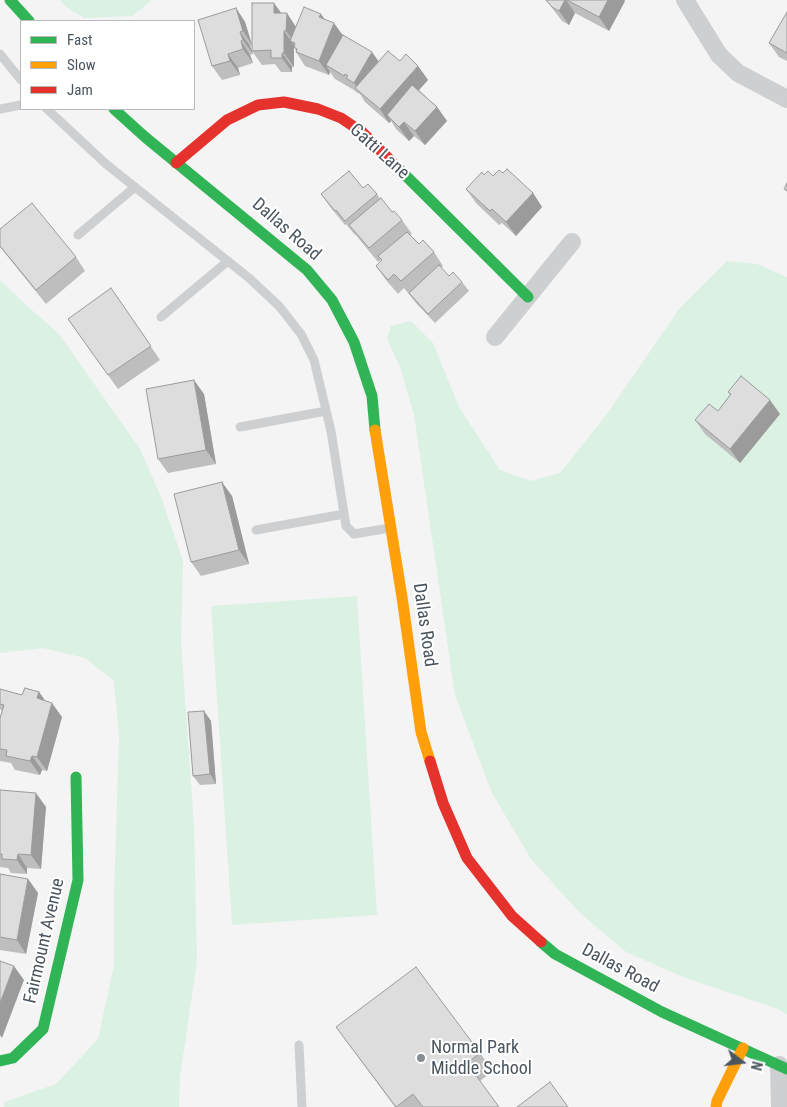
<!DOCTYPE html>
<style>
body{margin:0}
#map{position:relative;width:787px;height:1107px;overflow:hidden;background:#f4f4f4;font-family:"Roboto Condensed",sans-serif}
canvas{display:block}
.legend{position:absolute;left:20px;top:20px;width:175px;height:90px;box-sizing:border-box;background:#fff;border:1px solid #b7bbbf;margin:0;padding:6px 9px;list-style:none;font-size:15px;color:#4b555f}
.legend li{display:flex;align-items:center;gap:10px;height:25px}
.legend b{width:25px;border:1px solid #b7bbbf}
.north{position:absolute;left:717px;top:1037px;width:50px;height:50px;-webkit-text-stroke:4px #fff;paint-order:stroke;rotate:105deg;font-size:14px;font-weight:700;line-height:20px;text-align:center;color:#4b555f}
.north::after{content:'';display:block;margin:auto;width:18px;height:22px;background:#4b555f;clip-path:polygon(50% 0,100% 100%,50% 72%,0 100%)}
</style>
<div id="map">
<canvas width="787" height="1107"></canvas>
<ul class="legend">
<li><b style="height:6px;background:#30b455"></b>Fast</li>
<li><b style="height:6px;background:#ff9f0a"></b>Slow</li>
<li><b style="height:6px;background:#e5322d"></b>Jam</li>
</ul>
<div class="north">N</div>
</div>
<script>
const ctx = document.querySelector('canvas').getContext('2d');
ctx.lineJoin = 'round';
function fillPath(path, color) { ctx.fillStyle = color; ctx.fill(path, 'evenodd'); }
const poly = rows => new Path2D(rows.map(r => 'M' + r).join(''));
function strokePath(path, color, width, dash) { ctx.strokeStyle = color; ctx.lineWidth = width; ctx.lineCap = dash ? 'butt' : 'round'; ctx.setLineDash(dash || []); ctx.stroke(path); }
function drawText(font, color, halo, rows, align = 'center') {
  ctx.font = font + ' "Roboto Condensed",sans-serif'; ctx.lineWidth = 4; ctx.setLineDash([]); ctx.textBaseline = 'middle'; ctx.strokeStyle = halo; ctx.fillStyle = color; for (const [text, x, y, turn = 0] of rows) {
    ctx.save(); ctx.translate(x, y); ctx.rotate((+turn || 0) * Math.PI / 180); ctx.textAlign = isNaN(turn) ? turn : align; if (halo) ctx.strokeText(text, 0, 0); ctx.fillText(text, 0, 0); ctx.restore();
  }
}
const green = poly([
 [60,0,152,0,132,16,84,18,65,6],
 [727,261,757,264,787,277,787,1015,781,1010,683,977,626,952,580,913,531,859,492,793,455,695,414,415,400,367,387,339,391,326,411,321,433,343,459,407,500,470,531,481,560,473,607,414,679,309],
 [0,280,26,305,59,334,140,449,161,497,183,561,181,642,194,826,197,962,180,1076,179,1107,4,1107,4,1102,56,1084,98,1039,114,965,114,895,119,736,114,681,85,658,43,648,0,653],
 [357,596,377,915,232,925,211,606]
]);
const lane = poly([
 [0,54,21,80],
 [0,109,21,105],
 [47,109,106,164,249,278,279,306,301,334,314,360,331,431,346,526,354,534,390,528],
 [78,235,135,187],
 [161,317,228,261],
 [240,427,326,411],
 [256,530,344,514],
 [299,1045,302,1107]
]);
const street = poly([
 [685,0,719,55,738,73,787,99],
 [495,337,572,242],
 [779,1065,780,1107]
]);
const fast = poly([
 [10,0,29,21],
 [114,109,145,137,307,270,332,300,354,342,372,396,375,430],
 [395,165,528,297],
 [541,942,555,954,662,1012,787,1069],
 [0,1061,13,1058,43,1029,78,880,76,777]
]);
const slow = poly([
 [375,430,402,597,421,732,430,761],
 [716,1107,717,1101,743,1048]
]);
const jam = poly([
 [176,163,227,120,258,105,284,102,318,109,341,118,362,132,395,165],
 [430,761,443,803,467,858,512,916,541,942]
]);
const wall = poly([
 [546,0,624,0,625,1,609,31,575,13,569,25,562,21],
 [236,8,245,22,252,45,250,46,253,54,250,55,253,63,238,68,240,75,222,80,212,66],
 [787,12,787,61,779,57,769,43],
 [281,13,296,27,325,20,343,35,379,62,400,61,418,66,428,80,419,90,437,107,447,121,425,145,414,136,409,141,396,129,391,121,389,123,365,102,360,94,356,92,354,90,335,79,330,72,329,75,305,66,296,52,296,51,294,47,294,67,292,67,292,72,281,72,275,64,262,65,252,51],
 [503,173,533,193,542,207,516,236,502,223,499,225,476,203,466,189,484,175,493,176],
 [363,188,377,194,380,199,392,212,402,220,412,234,410,235,419,244,434,252,443,266,441,268,449,276,462,282,469,291,435,323,416,303,404,288,398,294,386,280,376,266,381,261,381,260,378,262,355,234,355,235,346,224,345,225,331,208,321,194],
 [0,229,76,257,85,271,46,304,0,247],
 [111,288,160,360,118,389,68,319],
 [728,392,780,414,740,463,705,434,695,420,718,411,730,395],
 [204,394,216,464,168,473,158,459],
 [232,496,249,564,201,576,191,562],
 [0,689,22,695,39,692,45,701,62,717,47,771,42,770,40,775,15,770,11,763,0,761,0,718,2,711,0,709],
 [204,711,211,721,216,784,200,785,193,776],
 [0,790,46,807,41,869,27,868,27,874,11,873,8,868,0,867],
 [0,874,28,879,38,893,26,954,0,950],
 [336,1027,480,1053,493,1071,480,1081,499,1107,395,1107]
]);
const shadedWall = poly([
 [565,0,566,0,575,13,569,25,559,11],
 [608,0,624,0,625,1,609,31,599,17],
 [274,3,284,17,274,13],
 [236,8,245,22,252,45,243,31],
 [287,13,296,27,294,42,286,31],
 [321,14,331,28,319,17],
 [334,23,344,37,326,65,330,72,329,75,319,61],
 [284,31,294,45,294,67,284,53],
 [240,32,250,46,253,54,243,40],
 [241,41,250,55,253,63,243,49],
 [372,52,382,66,362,94,354,83],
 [282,53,292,67,292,72,282,58],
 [228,54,238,68,240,75,230,61],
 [418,66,428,80,392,120,387,115,391,121,389,123,380,109],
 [437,107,447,121,425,145,415,131],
 [404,122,414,136,409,141,399,127],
 [533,193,542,207,516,236,506,222],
 [194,380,204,394,216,464,206,450],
 [770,400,780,414,740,463,730,449],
 [222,482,232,496,249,564,239,550],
 [39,692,49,706,37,698],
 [52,703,62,717,47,771,37,757],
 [204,711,211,721,216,784,210,774],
 [32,756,42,770,40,775,30,761],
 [36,793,46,807,41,869,31,855],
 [18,854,27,868,27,874,17,860],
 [28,879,38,893,26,954,17,940],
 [14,966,24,980,2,1038,0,1035,0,1003]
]);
const building = poly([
 [546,0,565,0,559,11,552,7,546,0],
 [567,0,608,0,599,17,567,0],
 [252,3,274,3,274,13,287,13,286,31,284,31,284,53,282,53,282,58,271,58,271,50,252,51,252,3],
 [304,7,321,14,319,17,334,23,319,61,296,52,297,49,294,47,295,43,290,41,304,7],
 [236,8,243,31,240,32,243,40,241,41,243,49,228,54,230,61,212,66,198,20,236,8],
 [787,12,787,53,769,43,787,12],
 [343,35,372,52,354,83,346,78,348,76,345,74,344,76,326,65,343,35],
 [388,51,400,61,406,54,418,66,380,109,355,88,388,51],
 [412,85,437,107,415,131,404,122,399,127,387,115,412,85],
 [507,169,533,193,506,222,492,209,490,211,466,189,482,172,484,175,488,171,493,176,499,170,503,173,507,169],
 [349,171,363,188,368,184,377,194,345,221,336,210,335,211,321,194,349,171],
 [787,183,787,191,784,189,787,183],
 [381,198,392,212,394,211,402,220,369,248,349,225,381,198],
 [32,203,76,257,36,290,0,246,0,229,32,203],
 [407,232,419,244,423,240,434,252,401,281,394,274,388,280,376,266,382,260,378,256,407,232],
 [439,265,449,276,453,272,462,282,428,314,409,293,439,265],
 [111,288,151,346,108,375,68,319,111,288],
 [741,376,770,400,730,449,695,420,709,404,718,411,731,394,728,392,741,376],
 [194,380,206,450,158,459,146,389,194,380],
 [222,482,239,550,191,562,174,494,222,482],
 [25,688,39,692,37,698,52,703,37,757,32,756,30,761,6,756,7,750,0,749,0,718,4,705,0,704,0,689,22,695,25,688],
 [204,711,210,774,193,776,188,712,204,711],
 [0,790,36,793,31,855,18,854,17,860,2,859,2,854,0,854,0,790],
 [0,874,28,879,17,940,0,937,0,874],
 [0,961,14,966,0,1003,0,961],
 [416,967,480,1053,467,1063,499,1107,423,1107,413,1094,396,1107,336,1027,416,967],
 [550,1082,568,1107,517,1107,550,1082]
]);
const markers = [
 [421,1058,5,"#868d93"]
];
const streetNames = [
 ["Gatti Lane",379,152,42],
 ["Dallas Road",286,230,41],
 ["Dallas Road",424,625,82],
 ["Fairmount Avenue",45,941,-77],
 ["Dallas Road",620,969,28]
];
const poiNames = [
 ["Normal Park",431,1048],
 ["Middle School",431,1069]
];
fillPath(green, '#daf1e4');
strokePath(lane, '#cecfd1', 9);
strokePath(street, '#cecfd1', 18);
strokePath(fast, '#30b455', 11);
strokePath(slow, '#ff9f0a', 11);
strokePath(jam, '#e5322d', 11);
fillPath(wall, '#bebebf');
fillPath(shadedWall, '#9b9b9b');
fillPath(building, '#ddddde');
strokePath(building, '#9b9b9b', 1);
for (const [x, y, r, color] of markers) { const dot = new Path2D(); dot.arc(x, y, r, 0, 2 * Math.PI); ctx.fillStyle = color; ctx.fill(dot); strokePath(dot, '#fff', 2); }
drawText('18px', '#4b555f', '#fff', streetNames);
drawText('18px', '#4b555f', '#fff', poiNames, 'left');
</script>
